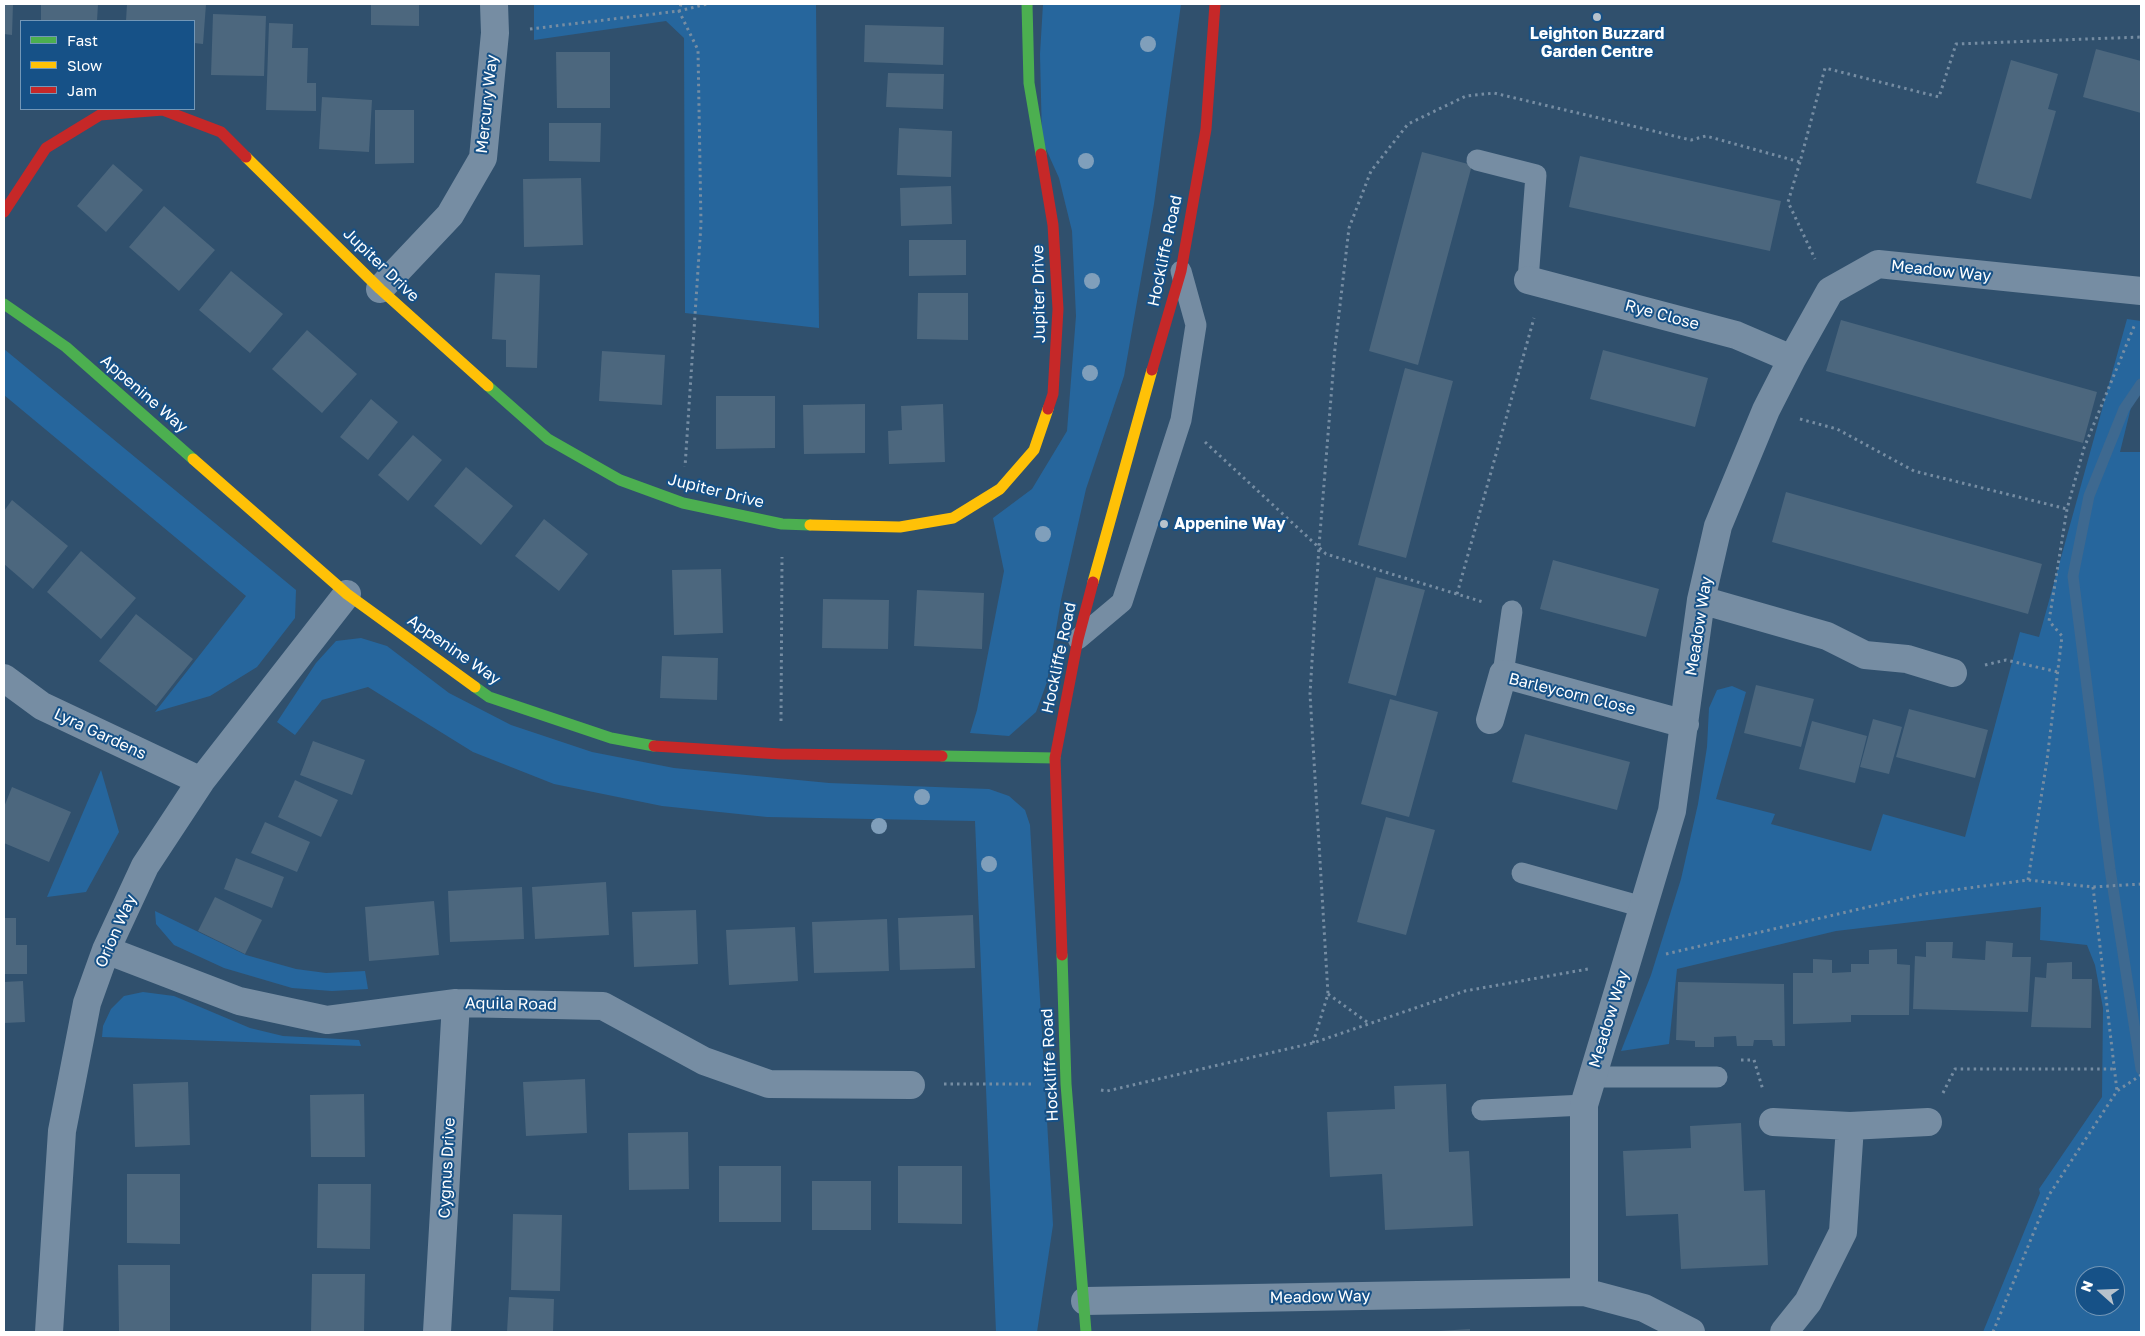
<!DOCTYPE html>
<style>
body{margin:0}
#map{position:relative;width:2145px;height:1336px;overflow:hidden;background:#30506d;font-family:"Golos Text",sans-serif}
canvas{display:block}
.frame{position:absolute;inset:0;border:5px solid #fff;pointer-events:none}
.legend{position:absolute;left:20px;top:20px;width:175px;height:90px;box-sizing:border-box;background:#165187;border:1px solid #7397b7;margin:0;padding:6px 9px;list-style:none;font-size:15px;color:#fff}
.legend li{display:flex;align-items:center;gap:10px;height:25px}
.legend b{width:25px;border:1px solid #7397b7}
.north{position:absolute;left:2075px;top:1266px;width:50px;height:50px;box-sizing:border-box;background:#165187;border:1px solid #7397b7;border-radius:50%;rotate:290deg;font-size:14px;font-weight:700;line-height:20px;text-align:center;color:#fff}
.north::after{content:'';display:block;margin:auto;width:18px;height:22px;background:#b7c2cc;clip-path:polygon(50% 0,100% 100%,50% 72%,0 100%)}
</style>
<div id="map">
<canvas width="2145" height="1336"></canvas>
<div class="frame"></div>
<ul class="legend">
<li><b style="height:6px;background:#4caf50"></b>Fast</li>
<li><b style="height:6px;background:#ffc107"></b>Slow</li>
<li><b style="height:6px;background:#c62828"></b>Jam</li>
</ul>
<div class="north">N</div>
</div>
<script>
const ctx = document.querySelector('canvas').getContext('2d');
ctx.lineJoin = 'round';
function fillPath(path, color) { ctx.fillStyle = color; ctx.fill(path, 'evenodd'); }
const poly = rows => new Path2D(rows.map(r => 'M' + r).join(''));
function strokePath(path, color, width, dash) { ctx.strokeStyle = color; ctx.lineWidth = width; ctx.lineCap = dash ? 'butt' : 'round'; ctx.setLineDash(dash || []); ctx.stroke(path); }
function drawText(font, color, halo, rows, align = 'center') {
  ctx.font = font + ' "Golos Text",sans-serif'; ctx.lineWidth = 4; ctx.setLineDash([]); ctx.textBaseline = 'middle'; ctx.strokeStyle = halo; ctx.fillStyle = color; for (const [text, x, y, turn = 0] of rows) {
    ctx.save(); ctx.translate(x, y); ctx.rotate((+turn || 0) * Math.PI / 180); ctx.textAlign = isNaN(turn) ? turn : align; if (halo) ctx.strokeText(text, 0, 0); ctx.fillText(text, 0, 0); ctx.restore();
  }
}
const green = poly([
 [534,4,816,4,819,328,685,313,684,38,666,21,534,40],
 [1043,4,1181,4,1154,204,1124,376,1086,489,1061,600,1047,682,1036,712,1009,736,970,733,977,710,1004,571,993,518,1032,489,1067,431,1076,316,1072,231,1059,178,1042,140,1040,54],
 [2127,319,2141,321,2141,380,2138,379,2120,452,2141,452,2141,1332,1983,1332,2040,1193,2039,1189,2102,1097,2103,1008,2095,965,2087,945,2040,940,2041,907,1836,931,1677,969,1669,1044,1621,1051,1651,975,1681,879,1698,804,1707,747,1709,708,1717,690,1732,686,1746,692,1716,799,1775,814,1771,824,1871,851,1883,814,1965,837,2020,632,2039,637],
 [2085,1276,2115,1276,2115,1306,2085,1306],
 [4,349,296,590,295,618,257,667,210,696,155,712,246,596,4,395],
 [361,638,387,646,449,693,511,725,592,752,674,768,829,783,989,789,1009,796,1025,810,1030,825,1053,1225,1037,1332,996,1332,975,821,767,817,662,806,554,784,473,752,368,687,322,700,295,735,277,722,316,663,336,641],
 [101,770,119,832,86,892,47,897],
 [155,911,246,955,296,969,326,973,365,971,368,989,332,991,292,988,224,968,174,945,156,924],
 [143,992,174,996,250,1028,283,1036,359,1040,361,1046,102,1037,103,1026,111,1009,124,996]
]);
const stream = poly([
 [2141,384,2124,409,2089,496,2073,576,2110,869,2141,1069]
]);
const building = poly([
 [4,4,13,4,12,35,4,34],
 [41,4,98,4,97,21,41,21],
 [127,4,206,4,203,44,194,43,194,21,126,21],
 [371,4,419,4,419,26,371,25],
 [213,14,266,16,264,76,211,75],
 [269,23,293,24,292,48,308,48,307,83,316,83,316,111,266,110],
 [865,25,944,27,943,65,864,62],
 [2096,49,2141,61,2141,113,2083,97],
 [556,52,610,52,610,108,557,108],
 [2011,60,2058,74,2048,109,2056,111,2031,199,1976,183],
 [888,73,944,74,943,109,886,107],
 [322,97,372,100,369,152,319,149],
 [375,110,414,110,414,163,375,164],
 [549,123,601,123,600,162,549,161],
 [899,128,952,131,951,177,897,175],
 [1422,152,1472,165,1418,365,1369,351],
 [1580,156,1781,201,1770,251,1569,207],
 [113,164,143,190,106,232,77,206],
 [581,178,583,245,524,247,523,179],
 [951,186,952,224,901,226,900,188],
 [164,206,215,250,179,291,129,247],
 [909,240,966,240,966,275,909,276],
 [231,271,283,314,250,353,199,310],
 [495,273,540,275,537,368,506,367,506,340,492,339],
 [918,293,968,293,968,340,917,339],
 [1841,320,2097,392,2083,443,1826,371],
 [307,330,357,374,322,413,272,369],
 [1603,350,1708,378,1695,427,1590,399],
 [602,351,665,355,662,405,599,401],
 [1405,368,1453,381,1406,558,1358,545],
 [716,396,775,396,775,448,716,449],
 [371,399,398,422,368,460,340,437],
 [865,404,865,453,804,454,803,405],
 [943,404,945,462,889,464,888,431,902,430,901,406],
 [413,435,442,460,408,501,378,475],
 [466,467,513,506,481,545,434,506],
 [1786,492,2042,564,2028,614,1772,542],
 [12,500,68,546,33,589,4,564,4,511],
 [544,519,588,554,559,591,515,556],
 [81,551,136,598,101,639,47,592],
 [1553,560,1659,589,1646,637,1540,609],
 [721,569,723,633,674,635,672,570],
 [1376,577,1425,590,1396,696,1348,683],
 [917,590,984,593,982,649,914,646],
 [823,599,889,600,888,649,822,648],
 [136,614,193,659,156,706,99,661],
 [662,656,718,658,717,700,660,698],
 [1756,685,1814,699,1801,747,1744,733],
 [1390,699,1438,712,1409,817,1361,804],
 [1909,709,1988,730,1975,778,1896,757],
 [1873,719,1902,727,1889,774,1860,767],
 [1812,721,1867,736,1855,783,1799,769],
 [1525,734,1630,762,1617,810,1512,782],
 [313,741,365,760,352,795,300,775],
 [295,780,338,800,321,837,278,817],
 [12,787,71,812,49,862,4,843,4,807],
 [1386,817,1435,830,1406,935,1357,922],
 [265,822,310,842,297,872,251,853],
 [236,858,284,877,272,908,224,889],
 [606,882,609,935,535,939,532,887],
 [522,887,524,939,450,942,448,891],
 [215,897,262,920,245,954,198,931],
 [434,901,439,955,369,961,365,907],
 [696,910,698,964,634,967,632,912],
 [973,915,975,968,900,970,898,918],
 [4,918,16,918,16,945,27,945,27,974,4,974],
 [887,919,889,971,814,973,812,922],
 [795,927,798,981,729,985,726,930],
 [1986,941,2013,943,2012,957,2031,957,2028,1012,1913,1009,1915,956,1926,957,1926,942,1953,942,1952,958,1985,960],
 [1897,949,1897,964,1910,965,1909,1015,1851,1015,1851,1022,1793,1024,1793,973,1813,973,1813,959,1832,960,1832,973,1851,972,1851,964,1869,964,1869,950],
 [2072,962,2072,979,2092,979,2091,1028,2031,1027,2035,977,2046,978,2047,963],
 [23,981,25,1022,4,1023,4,982],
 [1678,982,1784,984,1785,1046,1773,1046,1772,1040,1754,1040,1753,1046,1737,1046,1736,1036,1714,1037,1714,1047,1695,1047,1695,1041,1676,1040],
 [585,1079,587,1133,526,1136,523,1082],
 [188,1082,190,1145,135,1147,133,1084],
 [1446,1084,1449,1152,1469,1151,1473,1226,1385,1230,1382,1174,1330,1177,1327,1112,1395,1109,1394,1086],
 [364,1094,365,1157,311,1157,310,1095],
 [1741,1123,1744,1191,1765,1190,1768,1265,1681,1269,1678,1214,1626,1216,1623,1151,1691,1148,1690,1126],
 [688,1132,689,1189,629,1190,628,1133],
 [719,1166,781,1166,781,1222,719,1222],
 [898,1166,962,1166,962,1224,898,1223],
 [127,1174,180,1174,180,1244,127,1243],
 [812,1181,871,1181,871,1230,812,1230],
 [318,1184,371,1184,370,1249,317,1248],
 [513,1214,562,1215,560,1291,511,1290],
 [118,1265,170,1265,170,1332,119,1332],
 [312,1274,365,1274,364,1332,311,1332],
 [509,1297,554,1299,553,1332,507,1332],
 [1470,1329,1470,1332,1438,1332,1438,1331]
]);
const path = poly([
 [681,4,679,11,698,50,701,224,685,467],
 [530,29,679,11,707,4],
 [1800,162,1788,202,1815,259],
 [1800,419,1837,429,1914,471,2067,509],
 [1205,442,1326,554,1483,602],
 [1457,594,1534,318],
 [1985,665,2006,660,2058,672],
 [781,721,782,557],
 [2028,880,2047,760,2062,636,2049,621,2067,509,2084,448,2135,324],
 [2093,887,2117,1091],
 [1666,954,1924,894,2028,880,2093,887,2141,884],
 [1328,994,1367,1022],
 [1313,1043,1328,994,1310,694,1319,546,1335,348,1349,228,1371,171,1408,124,1466,96,1494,93,1691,140,1706,136,1800,162,1825,68,1939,97,1956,44,2141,37],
 [1741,1060,1754,1060,1763,1090],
 [944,1084,1033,1084],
 [1101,1090,1107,1091,1313,1043,1465,991,1588,969],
 [1943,1093,1955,1069,2115,1069],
 [1993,1332,2049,1195,2117,1091,2141,1075]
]);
const lane = poly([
 [1477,160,1536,175,1528,280],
 [1078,639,1122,602,1181,420,1196,325,1181,271],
 [1503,674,1512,611],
 [1522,873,1643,907],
 [1592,1077,1717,1077],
 [1482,1110,1584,1105]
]);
const street = poly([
 [1528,280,1736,335,1792,359],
 [380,289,450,215,483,158,495,33,494,4],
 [1701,600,1827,636,1865,655,1907,659,1953,673],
 [4,678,42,706,201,781],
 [1490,720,1503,674,1685,724],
 [106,950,239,1001,327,1020,456,1003,603,1006,704,1061,769,1084,911,1085],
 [1773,1122,1850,1126,1928,1122],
 [1584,1292,1584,1105,1672,811,1701,600,1718,526,1766,410,1792,359,1830,291,1878,264,2141,291],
 [1085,1301,1584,1292,1644,1308,1691,1332],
 [49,1332,62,1131,87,1003,106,950,145,866,201,781,347,594],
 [437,1332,456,1003],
 [1784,1332,1808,1302,1843,1232,1850,1126]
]);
const fast = poly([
 [1027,4,1029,83,1041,154],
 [4,304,66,347,193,459],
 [488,386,548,439,620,480,683,503,782,524,810,525],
 [475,687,489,697,611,738,654,746],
 [942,756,1055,758],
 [1062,955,1066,1084,1086,1332]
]);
const slow = poly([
 [246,157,380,289,488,386],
 [193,459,347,594,475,687],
 [810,525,900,527,953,518,1000,489,1034,450,1048,409],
 [1093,582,1152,370]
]);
const jam = poly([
 [1041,154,1053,225,1058,309,1053,394,1048,409],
 [4,212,46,148,100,115,163,110,221,132,246,157],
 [1152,370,1181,271,1206,129,1215,4],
 [654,746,780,754,942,756],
 [1062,955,1055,758,1078,639,1093,582]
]);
const trees = [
 [1148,44],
 [1086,161],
 [1092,281],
 [1090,373],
 [1043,534],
 [922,797],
 [879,826],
 [989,864]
];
const markers = [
 [1597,17,5,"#b7c2cc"],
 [1164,524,5,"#b7c2cc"]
];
const poiNames = [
 ["Leighton Buzzard",1597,34],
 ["Garden Centre",1597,52],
 ["Appenine Way",1174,524,"left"]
];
const streetNames = [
 ["Mercury Way",487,104,-84],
 ["Hockliffe Road",1165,251,-78],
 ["Jupiter Drive",381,265,44],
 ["Meadow Way",1941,271,6],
 ["Jupiter Drive",1039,294,-91],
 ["Rye Close",1662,315,15],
 ["Appenine Way",144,394,41],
 ["Jupiter Drive",716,491,14],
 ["Meadow Way",1699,626,-81],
 ["Appenine Way",454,650,35],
 ["Hockliffe Road",1059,658,-78],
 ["Barleycorn Close",1572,694,14],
 ["Lyra Gardens",100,734,25],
 ["Orion Way",116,931,-66],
 ["Aquila Road",511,1004,1],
 ["Meadow Way",1609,1019,-73],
 ["Hockliffe Road",1050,1065,-93],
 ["Cygnus Drive",447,1168,-87],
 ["Meadow Way",1320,1297,-1]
];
fillPath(green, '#26669d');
strokePath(stream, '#3e6990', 11);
fillPath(building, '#4c677e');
strokePath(path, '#768da3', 3, [2.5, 4]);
strokePath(lane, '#768da3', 21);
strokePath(street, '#768da3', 28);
strokePath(fast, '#4caf50', 11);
strokePath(slow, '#ffc107', 11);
strokePath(jam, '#c62828', 11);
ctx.fillStyle = '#809fbb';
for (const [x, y] of trees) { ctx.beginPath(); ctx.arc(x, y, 8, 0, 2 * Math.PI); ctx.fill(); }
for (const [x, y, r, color] of markers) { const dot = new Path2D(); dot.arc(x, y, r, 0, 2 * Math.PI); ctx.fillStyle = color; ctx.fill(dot); strokePath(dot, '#165187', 2); }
drawText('bold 16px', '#fff', '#165187', poiNames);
drawText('16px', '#fff', '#165187', streetNames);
</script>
